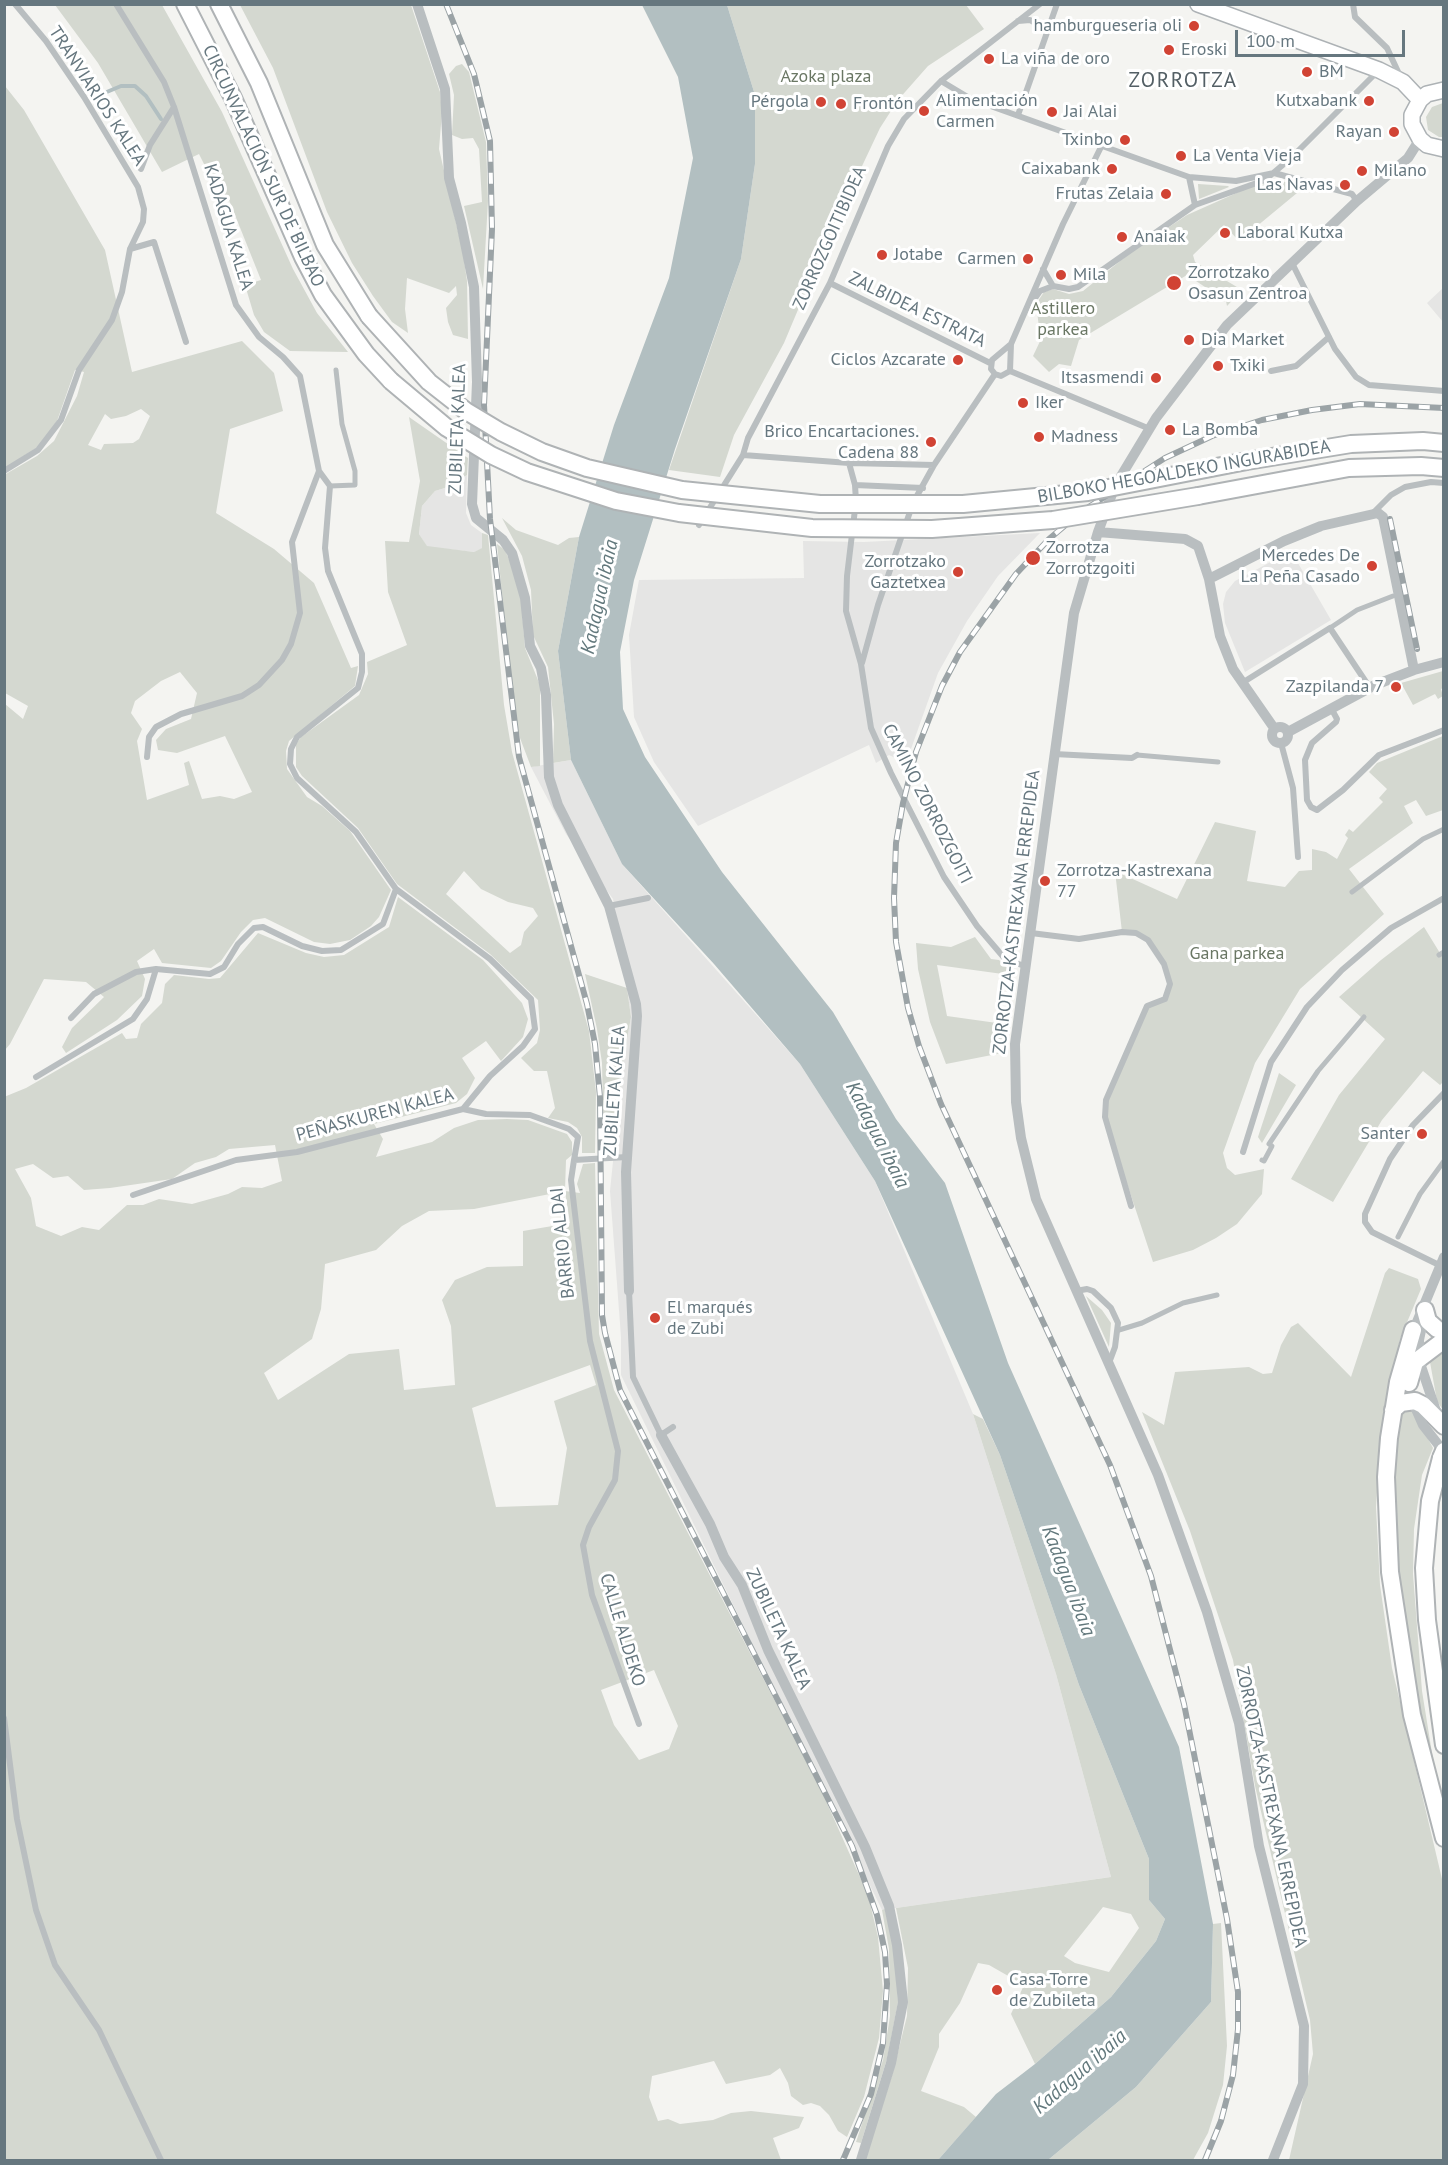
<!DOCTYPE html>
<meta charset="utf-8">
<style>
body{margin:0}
#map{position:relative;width:1448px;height:2165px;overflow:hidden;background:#f4f4f1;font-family:"PT Sans",sans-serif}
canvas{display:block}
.frame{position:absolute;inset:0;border:6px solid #66777f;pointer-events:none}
.scale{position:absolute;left:1235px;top:30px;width:170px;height:27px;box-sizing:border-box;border:3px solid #66777f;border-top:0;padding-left:8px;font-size:18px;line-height:21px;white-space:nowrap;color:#66777f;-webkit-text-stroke:4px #fff;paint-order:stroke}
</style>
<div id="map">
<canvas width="1448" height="2165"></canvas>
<div class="frame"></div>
<div class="scale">100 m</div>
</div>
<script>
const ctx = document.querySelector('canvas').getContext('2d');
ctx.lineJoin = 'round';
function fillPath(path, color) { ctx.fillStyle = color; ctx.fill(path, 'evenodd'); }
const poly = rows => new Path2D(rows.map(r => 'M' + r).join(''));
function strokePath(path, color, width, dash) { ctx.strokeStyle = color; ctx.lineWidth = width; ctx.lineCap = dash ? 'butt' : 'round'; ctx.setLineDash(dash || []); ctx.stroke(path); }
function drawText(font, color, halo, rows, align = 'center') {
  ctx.font = font + ' "PT Sans",sans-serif'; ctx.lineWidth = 6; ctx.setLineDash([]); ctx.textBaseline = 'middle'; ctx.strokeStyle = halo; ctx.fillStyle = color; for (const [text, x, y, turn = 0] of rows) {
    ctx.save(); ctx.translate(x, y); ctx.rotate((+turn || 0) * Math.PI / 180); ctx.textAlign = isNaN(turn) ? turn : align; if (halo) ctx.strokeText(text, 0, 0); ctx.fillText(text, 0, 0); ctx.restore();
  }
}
const built = poly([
 [1443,288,1443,322,1427,303],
 [467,475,466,513,471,525,482,533,483,548,474,552,427,547,419,534,422,506,435,491,448,487],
 [1040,533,998,576,967,621,938,673,906,763,889,755,876,763,869,745,698,826,654,762,634,717,629,635,639,580,804,578,803,541,864,542],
 [1291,551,1331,620,1245,672,1225,623,1223,604,1226,592,1235,581],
 [571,760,622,864,800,1064,875,1181,973,1414,1056,1674,1111,1877,882,1910,621,1375,621,1337,610,1191,623,1063,631,1017,627,988,613,899,566,834,531,767]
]);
const green = poly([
 [55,5,162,5,222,112,293,269,317,313,348,352,290,351,264,332,254,315,245,285,261,280,229,200,211,178,199,154,162,172,98,63],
 [240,5,411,5,440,92,442,112,439,149,463,253,467,281,468,339,453,335,448,322,446,308,457,295,456,286,449,293,407,278,405,309,408,333,392,322,373,296,352,263,327,212,273,68],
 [727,5,966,5,984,29,928,66,898,100,880,128,829,236,784,343,734,435,720,477,669,470,741,259,755,164,755,95],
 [462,64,469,72,486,142,488,201,483,289,464,206,482,202,479,149,473,138,462,139,452,135,454,95,449,74,456,66],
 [5,86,24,110,105,250,132,372,242,341,274,373,283,411,230,429,216,513,274,549,314,583,351,668,358,666,355,686,289,741,286,751,287,769,307,797,322,806,350,831,391,890,379,917,371,926,350,940,330,944,314,942,265,918,253,920,241,932,221,961,211,968,162,963,154,949,137,961,145,979,142,996,117,1020,66,1053,62,1047,72,1028,104,997,86,982,44,979,10,1044,5,1050,5,704,23,719,28,706,5,693,4,475,37,456,54,441,77,396,84,372,75,370,57,421,39,446,5,468],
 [141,409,150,416,139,439,133,443,104,444,101,450,88,445,105,414,111,419,126,416],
 [180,672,197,693,191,719,166,729,156,740,158,750,177,753,225,736,252,792,234,799,220,796,202,799,189,761,184,763,189,785,147,800,137,741,142,729,131,713,135,701,161,681],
 [1443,103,1443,137,1439,137,1428,130,1426,117,1432,107],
 [1281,181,1299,185,1297,193,1239,241,1224,225,1193,255,1195,262,1242,290,1227,306,1226,301,1187,275,1079,340,1071,366,1059,364,1049,372,1033,356,1043,335,1039,327,1036,304,1044,292,1053,289,1069,294,1083,291,1130,253,1187,215,1250,187],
 [1198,184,1228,186,1229,187,1199,199],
 [409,417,468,458,467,475,448,487,435,491,422,506,419,534,427,546,474,552,482,548,482,533,488,535,504,705,512,752,589,1031,596,1092,595,1153,582,1153,582,1137,577,1128,568,1122,548,1118,555,1108,547,1071,534,1071,521,1058,537,1043,540,1030,538,1000,490,954,397,884,358,828,302,776,296,767,296,744,301,737,359,695,368,674,367,662,407,645,388,592,385,541,409,542,420,481],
 [464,871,481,889,508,902,533,908,538,916,524,932,521,945,510,953,446,894],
 [502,518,516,530,558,545,569,538,579,537,558,651,571,760,553,763,554,724,548,667,533,635,531,590,522,556],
 [497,544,505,550,513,569,521,598,525,648,540,685,540,766,531,767,520,738,513,701],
 [1443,671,1443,688,1441,689,1443,696,1438,699,1435,694,1413,705,1401,683],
 [1443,736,1443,810,1426,816,1416,800,1404,806,1413,823,1349,869,1384,914,1300,989,1255,1063,1223,1153,1227,1168,1235,1175,1264,1169,1262,1194,1237,1224,1216,1238,1193,1250,1153,1262,1105,1117,1106,1100,1147,1006,1165,999,1170,984,1164,964,1148,940,1136,933,1122,932,1115,871,1177,899,1215,822,1256,831,1247,881,1285,887,1299,871,1312,870,1312,849,1326,852,1337,859,1348,838,1345,835,1349,829,1353,832,1383,802,1379,798,1387,789,1369,772,1377,763],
 [398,897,483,960,522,1003,528,1019,523,1037,501,1061,486,1041,462,1058,475,1078,467,1094,456,1103,374,1124,383,1139,376,1157,432,1142,454,1128,478,1120,507,1119,528,1120,567,1134,572,1142,572,1155,566,1160,565,1191,580,1193,577,1184,583,1164,595,1163,599,1334,614,1390,822,1792,868,1895,878,1937,883,1991,879,2038,864,2097,847,2137,838,2131,829,2115,820,2106,811,2103,803,2105,791,2096,788,2083,780,2068,770,2075,726,2084,714,2061,652,2076,649,2097,658,2121,668,2119,680,2124,713,2120,731,2113,751,2111,804,2117,799,2128,773,2138,781,2160,5,2160,4,1097,26,1088,122,1033,126,1039,137,1038,141,1024,162,1003,165,984,174,975,209,979,220,978,258,933,306,953,324,957,344,955,389,927],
 [275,1145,282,1181,262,1188,242,1187,228,1194,192,1204,159,1199,143,1205,127,1205,99,1230,82,1227,61,1236,36,1226,31,1198,15,1169,33,1164,53,1178,68,1176,84,1190,110,1188,172,1179,195,1163,216,1157,229,1149],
 [565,1191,570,1223,523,1231,523,1266,487,1267,455,1280,442,1300,451,1326,455,1385,404,1390,399,1349,349,1354,278,1400,264,1373,312,1339,321,1309,325,1264,376,1250,402,1226,429,1211,474,1209],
 [590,1365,596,1385,554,1401,567,1448,558,1505,496,1507,472,1408],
 [654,1670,678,1726,669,1749,639,1760,614,1725,601,1690],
 [1424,927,1443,958,1443,1082,1440,1085,1423,1071,1382,1120,1333,1202,1291,1179,1339,1095,1385,1039,1339,997,1381,960],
 [975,937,991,959,999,960,1008,968,1010,975,937,965,947,1016,1004,1024,1002,1053,946,1064,930,1022,918,969,916,943,951,947],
 [585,974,627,988,631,1017,623,1063,614,1151,604,1151,602,1063,597,1029],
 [1279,1073,1296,1085,1262,1143,1258,1137],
 [1389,1268,1418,1279,1421,1289,1400,1339,1381,1433,1376,1507,1380,1585,1392,1668,1442,1879,1443,2160,1289,2160,1313,2054,1310,2020,1255,1786,1233,1660,1190,1531,1142,1412,1164,1425,1175,1372,1249,1367,1263,1374,1272,1373,1281,1345,1291,1327,1298,1323,1351,1377,1385,1273],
 [1086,1296,1102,1310,1111,1323,1109,1347],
 [1443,1350,1443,1410,1437,1401,1430,1362],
 [1410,1405,1433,1448,1422,1475,1414,1529,1413,1574,1422,1691,1437,1784,1420,1722,1403,1627,1392,1516,1392,1454,1399,1411],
 [973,1414,983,1419,1000,1455,1079,1685,1149,1859,1149,1900,1165,1919,1156,1941,1111,1997,1035,2064,1011,2014,1024,1985,989,1965,978,1963,960,2003,939,2034,939,2047,921,2091,964,2107,976,2117,938,2160,865,2160,893,2072,907,2016,908,1968,896,1908,1111,1877,1056,1674],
 [1103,1907,1131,1914,1139,1928,1109,1972,1075,1963,1064,1956],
 [885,1909,897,1965,898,2002,887,2059,861,2143,856,2142,883,2060,890,2016,889,1949,882,1910],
 [1221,1923,1227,2046,1223,2085,1208,2133,1193,2160,1048,2160,1136,2087,1211,2002,1213,1924]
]);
const water = poly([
 [642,5,727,5,755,95,755,164,741,259,675,449,634,580,620,652,623,709,645,757,722,872,833,1012,896,1119,945,1183,1008,1363,1179,1747,1213,1924,1211,2002,1136,2087,1048,2160,938,2160,996,2094,1035,2064,1111,1997,1156,1941,1165,1919,1149,1900,1149,1859,1079,1685,1000,1455,875,1181,800,1064,714,964,622,864,571,760,558,651,579,537,614,425,669,278,693,158,678,77]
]);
const stream = poly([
 [102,94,121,86,135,86,146,96,161,119]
]);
const pedestrian = poly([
 [330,486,355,485,355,471,342,424,336,370],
 [1330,628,1357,610,1393,596],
 [1137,755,1218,762],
 [1352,892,1423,839,1444,829],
 [1439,955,1444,952],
 [1262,1160,1264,1161,1272,1146,1269,1144,1318,1071,1364,1017],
 [1398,1237,1420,1194,1444,1161],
 [1119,1330,1142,1323,1183,1303,1217,1295]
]);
const minor = poly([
 [116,4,164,82,174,107,236,305,259,337,283,357,300,376,319,471,292,542,300,613,291,644,282,660,259,685,242,696,181,714,156,727,149,737,147,757],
 [1353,4,1355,17,1387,48,1400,76],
 [1018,21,1030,20,1045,29,1046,34],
 [941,81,971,99,1189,177,1236,181,1274,173,1352,194,1357,201],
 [1018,115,1057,4],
 [141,169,150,145,174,107],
 [1189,177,1195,205],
 [130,249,154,242,186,342],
 [1292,263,1335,349,1356,377,1369,385,1444,391],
 [1043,269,1053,286,1069,289,1078,287,1195,205,1265,180,1291,158,1378,71],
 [830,283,990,363],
 [1033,301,1040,291,1053,286],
 [1011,344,1063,224,1101,147],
 [1011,344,1010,371,1001,376,995,374,991,369,992,360,1011,344],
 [1010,371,1150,429],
 [1271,371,1296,366,1329,337],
 [743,455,849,463,934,465],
 [849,463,855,485,923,488],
 [4,471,38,450,61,420,79,370,112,320,122,292,130,249,143,222,144,209,138,187,84,97,46,41,15,4],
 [855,485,856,501,847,576,846,611,861,664,871,728,891,773,944,877,977,926,1006,960,1025,966],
 [1373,513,1391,495,1405,487,1431,482,1444,483],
 [699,525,743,455,748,438,830,283,888,146,904,119,941,81,1040,4],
 [862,663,878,605,913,503,934,465,995,374],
 [1242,683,1330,628,1370,688],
 [1331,708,1337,719,1336,722,1312,743,1305,760,1307,800,1311,807,1317,810,1343,790,1379,755,1444,730],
 [1281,743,1293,788,1298,857],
 [1054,754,1132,758,1137,755],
 [609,906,648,898],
 [1031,933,1079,939,1122,932,1136,933,1148,940,1164,964,1170,984,1165,999,1147,1006,1106,1100,1105,1117,1131,1206],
 [71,1018,94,994,136,972,156,969,210,974,224,967,238,944,254,928,263,927,302,946,322,951,341,950,383,924,396,889],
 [36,1077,133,1019,147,999,156,969],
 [463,1109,486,1114,530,1115,569,1129,578,1137,574,1160],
 [1243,1152,1271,1062,1307,1007,1342,970,1391,928,1444,898],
 [627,1157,574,1160,571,1180,590,1341,618,1451,615,1480,589,1527,583,1545,592,1595,639,1724],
 [133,1195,236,1160,297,1152,463,1109,490,1076,523,1046,535,1029,531,999,490,959,396,889,356,832,297,778,290,764,291,749,297,737,358,688,362,672,362,654,328,571,325,548,330,486,319,471],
 [1439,1265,1372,1232,1365,1222,1365,1214,1390,1159,1413,1125,1444,1093],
 [629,1291,633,1377,661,1435,673,1427],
 [1076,1291,1087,1289,1093,1291,1111,1308,1118,1323,1115,1347,1109,1363],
 [4,1718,17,1819,36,1910,55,1965,99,2030,161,2160]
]);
const tertiary = poly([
 [417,4,445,89,449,178,461,223,474,287,477,382,472,504,476,518,503,540,512,553,525,598,530,646,541,668,546,695,549,777,558,805,609,906,636,1004,637,1016,626,1172,629,1291],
 [1098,532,1185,539,1198,546,1209,579,1220,636,1233,669,1274,728],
 [1209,579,1284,541,1321,526,1378,513,1383,517,1414,670],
 '1272 735a8 8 0 1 1 16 0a8 8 0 1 1-16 0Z',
 [1288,732,1375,685,1414,670,1444,662],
 [1424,1316,1419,1340,1420,1363,1438,1417],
 [1412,1334,1444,1257],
 [1412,1400,1423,1425,1444,1452],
 [661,1435,710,1524,724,1557,742,1585,768,1650,865,1847,889,1906,897,1945,903,2002,891,2063,861,2160],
 [1273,2160,1303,2084,1304,2026,1259,1846,1239,1723,1207,1612,1158,1475,1036,1199,1021,1138,1016,1102,1015,1044,1074,613,1098,532,1115,486,1156,418,1227,325,1357,201,1408,158,1420,139]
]);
const primary = poly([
 [1198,4,1379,70,1403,82,1420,100],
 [1444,90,1427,94,1420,100,1412,115,1412,124,1420,139,1427,145,1444,149]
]);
const motorway = poly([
 [185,4,233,98,303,257,323,295,366,354,391,381],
 [219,4,259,83,325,245,369,316],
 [1247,461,1351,444,1423,441,1444,443],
 [1198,496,1349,468,1421,466,1444,468],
 [1425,1310,1428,1321,1437,1329,1444,1332],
 [1413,1330,1398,1382,1389,1438,1386,1477,1390,1572,1412,1715,1444,1838],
 [1409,1383,1415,1362,1444,1340],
 [1393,1410,1401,1403,1415,1401,1423,1405,1444,1426],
 [1441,1458,1430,1501,1424,1568,1427,1620,1444,1745]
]);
const rail = poly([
 [446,4,474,74,490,141,492,229,484,405,490,519,519,757,587,1004,595,1044,600,1097,602,1315,605,1333,620,1390,852,1846,877,1915,885,1952,887,1984,883,2043,871,2094,843,2160],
 [1390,519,1417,649],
 [1205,2160,1221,2121,1233,2075,1238,2029,1238,1992,1227,1919,1184,1704,1151,1576,1110,1465,941,1104,919,1046,908,1008,896,942,894,898,896,843,903,803,916,752,942,686,960,652,1016,574,1049,539,1081,512,1165,458,1212,436,1262,420,1312,410,1360,404,1444,408]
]);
const motorwayBridge = poly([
 [369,316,429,382,466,411,501,432,542,452,587,468,682,490,820,504,963,504,1088,492,1247,461],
 [391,381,447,428,491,455,527,472,616,501,679,513,812,528,932,529,1053,520,1198,496],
 [1441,1458,1444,1451]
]);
const markers = [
 [1194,26,6,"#d14334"],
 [1169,50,6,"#d14334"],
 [989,59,6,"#d14334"],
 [1307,72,6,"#d14334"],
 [1369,101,6,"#d14334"],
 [821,102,6,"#d14334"],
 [841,104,6,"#d14334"],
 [924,111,6,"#d14334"],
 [1052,112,6,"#d14334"],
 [1394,132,6,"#d14334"],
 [1125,140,6,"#d14334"],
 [1181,156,6,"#d14334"],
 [1112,169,6,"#d14334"],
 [1362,171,6,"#d14334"],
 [1345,185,6,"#d14334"],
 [1166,194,6,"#d14334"],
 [1225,233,6,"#d14334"],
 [1122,237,6,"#d14334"],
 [882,255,6,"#d14334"],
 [1028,259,6,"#d14334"],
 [1061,275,6,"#d14334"],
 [1174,283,8,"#d14334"],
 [1189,340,6,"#d14334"],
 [958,360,6,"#d14334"],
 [1218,366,6,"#d14334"],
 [1156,378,6,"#d14334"],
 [1023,403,6,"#d14334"],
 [1170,430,6,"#d14334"],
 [1039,437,6,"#d14334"],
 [931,442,6,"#d14334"],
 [1033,558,8,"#d14334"],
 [1372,566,6,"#d14334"],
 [958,572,6,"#d14334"],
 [1396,687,6,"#d14334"],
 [1045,881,6,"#d14334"],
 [1422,1134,6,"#d14334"],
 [655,1318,6,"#d14334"],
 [997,1990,6,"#d14334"]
];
const poiNames = [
 ["hamburgueseria oli",1182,26,"right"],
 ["Eroski",1181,50],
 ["La viña de oro",1001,59],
 ["BM",1319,72],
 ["Alimentación",936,101],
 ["Carmen",936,122],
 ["Kutxabank",1357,101,"right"],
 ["Pérgola",809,102,"right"],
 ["Frontón",853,104],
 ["Jai Alai",1064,112],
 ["Rayan",1382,132,"right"],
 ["Txinbo",1113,140,"right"],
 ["La Venta Vieja",1193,156],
 ["Caixabank",1100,169,"right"],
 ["Milano",1374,171],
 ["Las Navas",1333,185,"right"],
 ["Frutas Zelaia",1154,194,"right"],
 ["Laboral Kutxa",1237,233],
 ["Anaiak",1134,237],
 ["Jotabe",894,255],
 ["Carmen",1016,259,"right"],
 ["Zorrotzako",1188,273],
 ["Osasun Zentroa",1188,294],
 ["Mila",1073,275],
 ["Dia Market",1201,340],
 ["Ciclos Azcarate",946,360,"right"],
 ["Txiki",1230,366],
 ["Itsasmendi",1144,378,"right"],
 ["Iker",1035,403],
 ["La Bomba",1182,430],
 ["Brico Encartaciones.",919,432,"right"],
 ["Cadena 88",919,453,"right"],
 ["Madness",1051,437],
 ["Zorrotza",1046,548],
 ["Zorrotzgoiti",1046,569],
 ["Mercedes De",1360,556,"right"],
 ["La Peña Casado",1360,577,"right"],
 ["Zorrotzako",946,562,"right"],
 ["Gaztetxea",946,583,"right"],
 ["Zazpilanda 7",1384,687,"right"],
 ["Zorrotza-Kastrexana",1057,871],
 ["77",1057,892],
 ["Santer",1410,1134,"right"],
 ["El marqués",667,1308],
 ["de Zubi",667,1329],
 ["Casa-Torre",1009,1980],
 ["de Zubileta",1009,2001]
];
const parkNames = [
 ["Azoka plaza",826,77],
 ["Astillero",1063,309],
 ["parkea",1063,330],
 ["Gana parkea",1237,954]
];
const streetNames = [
 ["TRANVIARIOS KALEA",97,96,57],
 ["CIRCUNVALACIÓN SUR DE BILBAO",263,166,65],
 ["KADAGUA KALEA",228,227,73],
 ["ZORROZGOITIBIDEA",830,238,-66],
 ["ZALBIDEA ESTRATA",917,310,26],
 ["ZUBILETA KALEA",458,429,-88],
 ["BILBOKO HEGOALDEKO INGURABIDEA",1184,472,-10],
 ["CAMINO ZORROZGOITI",927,804,63],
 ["ZORROTZA-KASTREXANA ERREPIDEA",1017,912,-83],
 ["ZUBILETA KALEA",615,1091,-86],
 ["PEÑASKUREN KALEA",375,1115,-15],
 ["BARRIO ALDAI",563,1243,-96],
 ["ZUBILETA KALEA",778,1629,65],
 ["CALLE ALDEKO",622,1630,73],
 ["ZORROTZA-KASTREXANA ERREPIDEA",1271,1807,78]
];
const waterNames = [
 ["Kadagua ibaia",600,597,-78],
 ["Kadagua ibaia",877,1135,63],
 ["Kadagua ibaia",1068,1581,69],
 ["Kadagua ibaia",1080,2072,-41]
];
const quarterNames = [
 ["ZORROTZA",1183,81]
];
fillPath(built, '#e5e5e4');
fillPath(green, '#d4d8d0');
fillPath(water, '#b2bfc1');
strokePath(stream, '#b2bfc1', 4);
strokePath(primary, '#adb2b5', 18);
strokePath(motorway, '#afb3b5', 20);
strokePath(pedestrian, '#b9bec0', 5);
strokePath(minor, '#b9bec0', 6);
strokePath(tertiary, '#b9bec0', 10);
strokePath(primary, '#fff', 15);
strokePath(motorway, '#fff', 16);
strokePath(rail, '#9ba3a6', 6);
strokePath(rail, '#fff', 4, [11]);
strokePath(motorwayBridge, '#afb3b5', 20, []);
strokePath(motorwayBridge, '#fff', 16);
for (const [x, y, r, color] of markers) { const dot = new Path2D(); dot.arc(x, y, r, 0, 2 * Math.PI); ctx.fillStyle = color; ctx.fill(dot); strokePath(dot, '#fff', 2); }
drawText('18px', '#66777f', '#fff', poiNames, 'left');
drawText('18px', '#6a7764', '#fff', parkNames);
drawText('18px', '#66777f', '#fff', streetNames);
drawText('italic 20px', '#62787c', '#fff', waterNames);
ctx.letterSpacing = '1.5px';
drawText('21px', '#535f65', '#fff', quarterNames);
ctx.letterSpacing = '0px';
</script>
